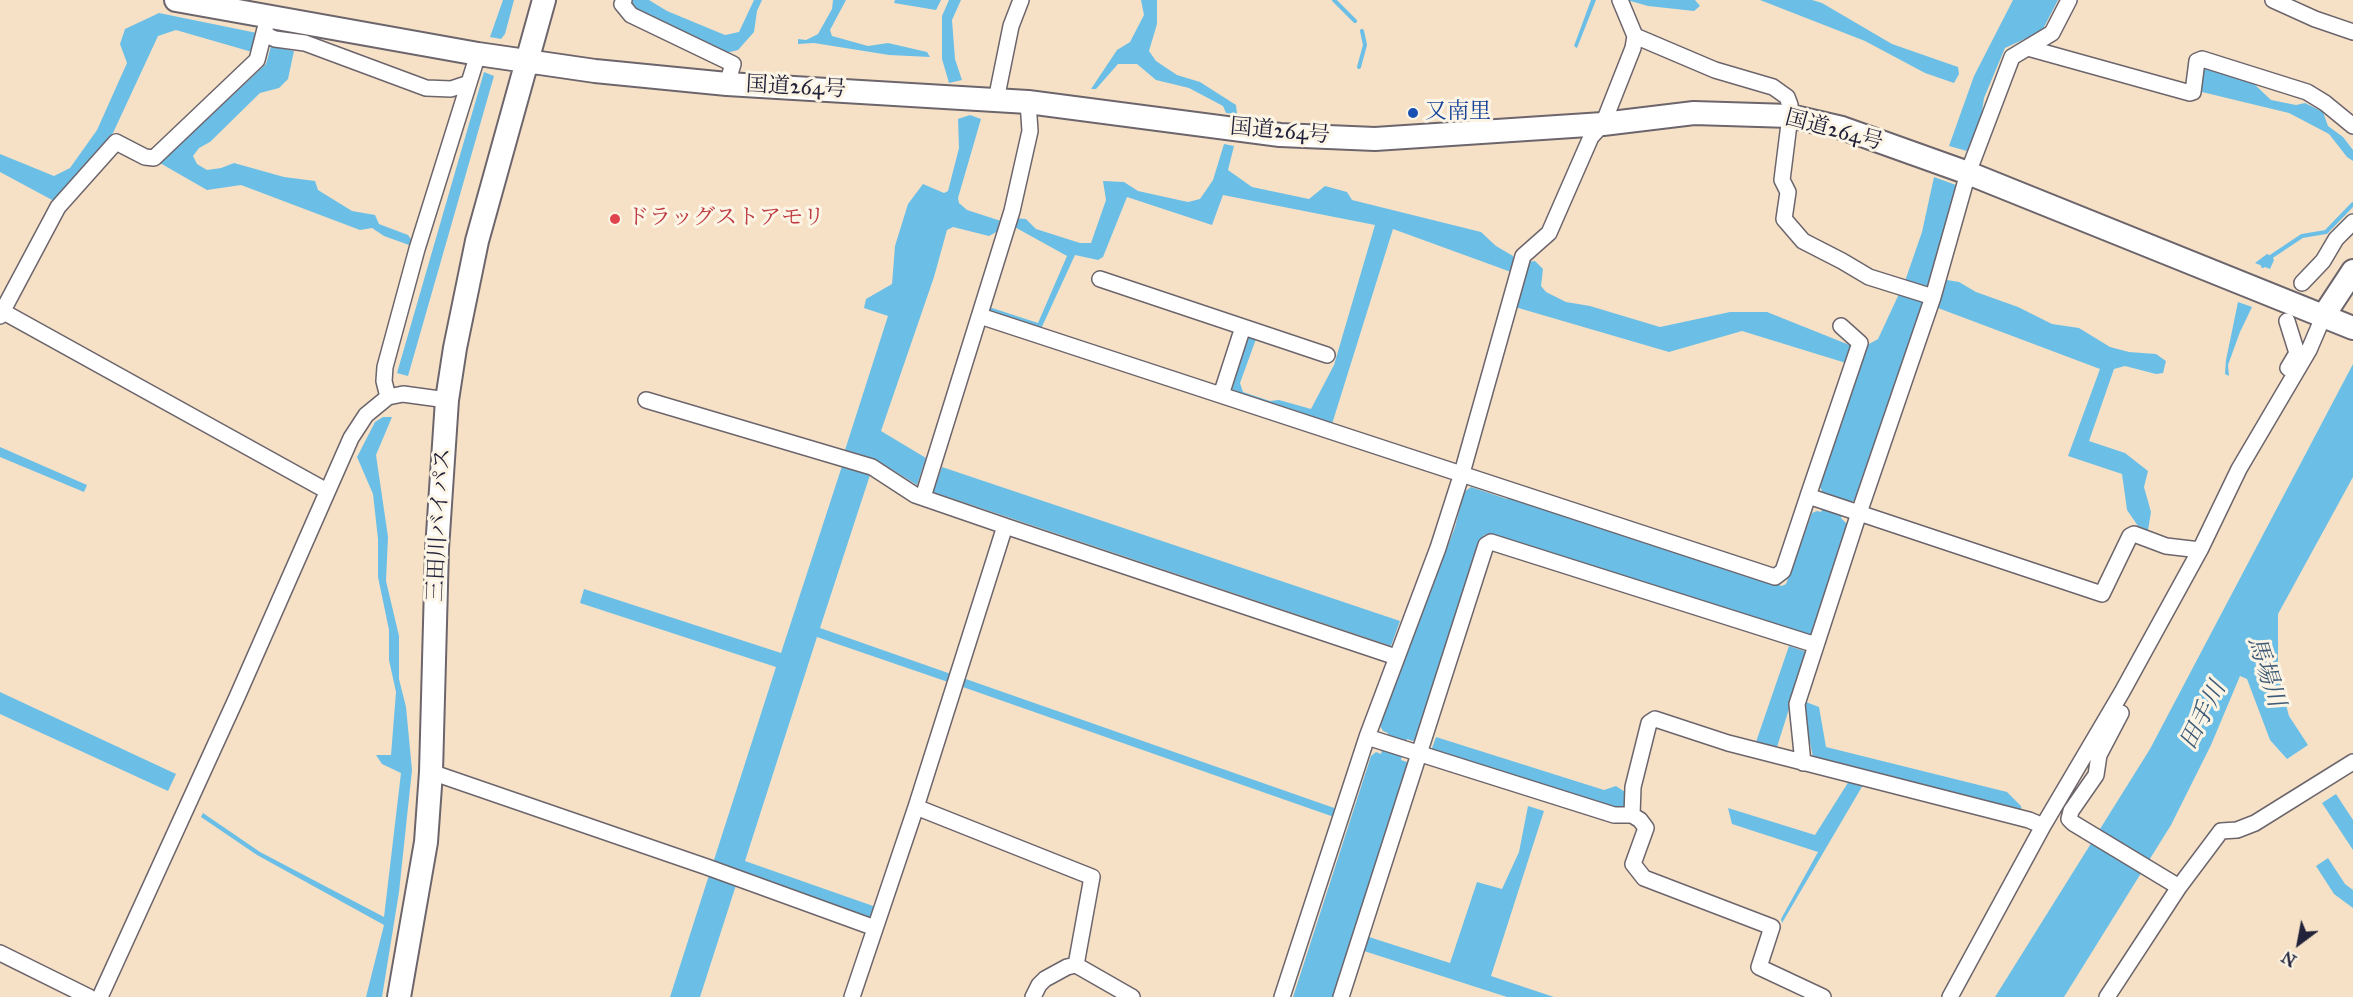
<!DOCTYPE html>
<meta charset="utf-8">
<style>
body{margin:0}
#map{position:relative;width:2353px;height:997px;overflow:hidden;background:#f6e1c6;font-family:"IM FELL Great Primer",serif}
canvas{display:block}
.north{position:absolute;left:2269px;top:913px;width:60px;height:60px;-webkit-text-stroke:4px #fcf5e5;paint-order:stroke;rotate:212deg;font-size:16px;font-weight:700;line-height:24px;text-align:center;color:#22223b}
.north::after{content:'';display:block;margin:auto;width:21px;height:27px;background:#22223b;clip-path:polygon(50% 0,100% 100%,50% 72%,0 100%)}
</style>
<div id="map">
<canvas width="2353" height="997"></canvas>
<div class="north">N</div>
</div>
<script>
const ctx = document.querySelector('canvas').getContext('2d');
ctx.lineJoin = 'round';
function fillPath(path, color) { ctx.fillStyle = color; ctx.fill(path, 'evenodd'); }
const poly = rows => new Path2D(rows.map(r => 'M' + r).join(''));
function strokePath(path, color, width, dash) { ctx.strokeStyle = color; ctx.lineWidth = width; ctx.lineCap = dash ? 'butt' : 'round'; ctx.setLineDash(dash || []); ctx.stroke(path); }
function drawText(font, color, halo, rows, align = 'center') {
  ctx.font = font + ' "IM FELL Great Primer","Noto Serif JP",serif'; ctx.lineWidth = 6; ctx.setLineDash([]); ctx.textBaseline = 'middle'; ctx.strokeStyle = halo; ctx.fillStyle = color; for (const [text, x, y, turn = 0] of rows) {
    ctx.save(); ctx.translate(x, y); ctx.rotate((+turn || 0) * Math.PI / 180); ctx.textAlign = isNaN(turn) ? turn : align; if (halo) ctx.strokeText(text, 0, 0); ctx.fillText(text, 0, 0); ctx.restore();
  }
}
const water = poly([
 [503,0,514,0,505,34,501,39,490,37],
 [630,0,649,0,667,11,725,35,739,32,754,0,762,0,757,11,754,32,738,50,726,53,639,12],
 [833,0,846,0,830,30,832,36,868,46,888,43,927,52,930,57,889,55,814,43,798,44,798,39,806,40,818,34,832,9],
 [895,0,941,0,936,10,894,3],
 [949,0,961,0,952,20,955,59,962,80,949,83,942,59,942,16],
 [1141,0,1157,0,1157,24,1149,51,1156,61,1177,75,1200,82,1236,105,1237,114,1226,113,1223,106,1189,88,1156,80,1137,64,1118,64,1096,89,1091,89,1117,50,1130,42,1144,15],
 [1591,0,1596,0,1577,48,1574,46],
 [1627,0,1695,0,1700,6,1694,11,1648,6],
 [1760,0,1812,0,1822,3,1892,44,1958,67,1959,74,1954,83,1925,73,1865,41],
 [2013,0,2058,0,2042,31,2005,48,1984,98,1981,118,1967,151,1949,146,1974,76],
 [159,13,257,33,252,52,176,30,158,36,113,133,54,201,0,172,0,154,54,176,70,168,97,130,127,63,120,44,125,29],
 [271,46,294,51,288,79,279,88,260,93,210,142,199,148,193,156,197,164,207,170,221,168,234,163,284,177,315,181,318,190,352,211,375,215,379,224,408,235,411,239,409,245,384,236,372,228,360,230,241,185,207,190,160,163,266,64],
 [2208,67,2253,83,2271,100,2296,105,2305,103,2323,112,2328,126,2343,137,2353,150,2353,161,2347,157,2329,134,2289,113,2202,92,2199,87,2202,72],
 [484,72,494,76,408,376,397,373],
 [970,115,981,119,958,198,959,203,967,210,1001,221,998,231,989,236,953,227,947,230,934,277,881,431,926,458,917,485,875,459,845,450,888,316,864,308,866,299,892,284,895,246,908,204,923,184,944,193,948,191,959,148,958,119],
 [1224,144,1234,146,1228,170,1252,187,1309,199,1325,186,1347,192,1352,200,1481,232,1496,246,1513,256,1513,264,1511,272,1393,229,1332,424,1234,395,1232,387,1248,338,1253,337,1256,339,1240,383,1243,392,1270,401,1279,400,1311,409,1334,365,1375,225,1223,195,1212,225,1127,197,1103,257,1098,260,1075,255,1040,331,988,313,989,307,1038,323,1067,256,1011,225,1013,218,1026,219,1036,229,1080,243,1091,243,1106,200,1103,181,1124,182,1138,191,1188,202,1200,199,1213,180],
 [1934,177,1956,185,1938,254,1863,485,1857,499,1851,502,1847,501,1841,518,1848,525,1814,631,1809,637,1801,635,1487,534,1483,536,1418,738,1413,741,1407,739,1401,760,1407,762,1409,767,1333,997,1293,997,1371,756,1376,752,1381,754,1382,750,1388,733,1383,731,1380,726,1389,694,1428,599,1455,527,1464,492,1471,487,1507,499,1509,495,1782,586,1786,584,1812,513,1817,511,1821,512,1827,495,1823,493,1820,487,1824,471,1864,355,1869,344,1878,339,1905,281,1922,232],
 [2267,254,2272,256,2274,260,2270,269,2255,263],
 [1535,261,1543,269,1541,286,1546,292,1566,302,1590,306,1660,327,1730,312,1767,312,1852,346,1846,363,1742,331,1669,352,1515,307,1527,262],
 [1947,280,1959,282,1976,292,2018,307,2052,324,2079,328,2110,347,2129,352,2156,354,2166,361,2163,373,2156,374,2125,366,2114,369,2089,441,2125,453,2148,471,2144,487,2151,512,2148,530,2138,526,2127,510,2122,474,2068,456,2100,369,1938,308],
 [2238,302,2252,307,2240,332,2228,365,2229,376,2225,374,2226,360],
 [2353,364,2353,477,2278,614,2278,674,2289,716,2308,745,2287,759,2270,740,2247,679,2240,676,2211,745,2171,825,2064,997,1995,997,2150,749],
 [383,417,392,417,376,455,388,537,386,581,399,636,399,679,406,707,412,770,399,892,382,997,366,997,384,925,257,855,201,817,203,813,260,852,384,917,401,773,382,764,376,755,391,755,396,692,389,660,389,630,378,577,378,539,373,494,357,457,375,422],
 [0,447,87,485,84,492,0,457],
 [842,466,870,475,820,628,951,674,948,682,817,637,745,861,876,907,872,919,713,863,776,667,580,603,584,589,781,653],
 [942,467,1400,621,1391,646,933,492],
 [1789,646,1807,652,1777,747,1756,742],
 [963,678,1337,809,1334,817,960,686],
 [0,692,176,774,168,791,0,714],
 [1806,702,1819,707,1826,747,2007,792,2021,806,2022,812,1813,757,1803,708],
 [1436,737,1604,790,1616,786,1625,792,1625,806,1610,807,1431,751],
 [1849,781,1863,785,1782,923,1781,919,1818,852,1732,824,1728,808,1815,835],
 [2336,794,2353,820,2353,850,2322,803],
 [1528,806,1544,811,1491,976,1554,997,1507,997,1364,951,1369,937,1450,963,1477,882,1502,889,1519,852],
 [2328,858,2345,884,2353,890,2353,908,2334,894,2316,866],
 [710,872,737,882,700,997,670,997]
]);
const stream = poly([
 [1334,0,1355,21],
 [1359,67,1365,45,1362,31],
 [2263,266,2272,256,2302,236,2326,232,2353,204]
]);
const minor = poly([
 [624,0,622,4,631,15,733,64,727,84],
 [2273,0,2315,19,2353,32],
 [264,34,275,39,305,43,426,88,451,89,469,83],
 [1635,36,1715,70,1773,87,1787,97,1790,105,1790,116,1782,180,1788,192,1784,219,1803,241,1842,261,1869,277,1933,297],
 [2028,48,2190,93,2193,92,2197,61,2202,59,2307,92,2325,103,2353,126],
 [996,100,1011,26,1021,0],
 [1100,279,1327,355],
 [2302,283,2323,261,2336,239,2353,222],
 [2,311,327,491],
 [0,316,58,207,116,142,145,157,154,158,257,60,268,17],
 [980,316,1775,577,1783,571,1808,496,2102,594,2130,536,2134,534,2166,546,2200,550],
 [2287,321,2297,353,2288,368],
 [1221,395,1243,327],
 [388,397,384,381,385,367,417,249,478,54],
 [646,400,872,467,915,495,1005,526,916,807,852,997],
 [1808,496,1860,343,1841,326],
 [923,497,1012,211,1030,131,1028,102],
 [1005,526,1396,657],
 [2121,713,2099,755,2096,775,2071,811,2069,819,2073,823,2179,887],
 [1367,737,1614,815,1632,815,1640,820,1646,828,1633,864,1644,878,1772,927,1759,967,1823,997],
 [1803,763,1797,704,1859,513,1933,297,1968,173,2012,57,2052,33,2069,0],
 [431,772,707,867,875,928],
 [916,807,1092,877,1076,965],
 [1632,815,1633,787,1649,723,1655,719,1728,743,2029,820,2043,826],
 [0,953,89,997],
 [100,997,237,697,351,438,366,415,388,397,403,394,447,400],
 [1033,997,1039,985,1045,979,1067,967,1076,965,1132,997],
 [1282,997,1367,737,1438,548,1462,473,1523,256,1549,233,1591,137,1603,124,1633,48,1635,36,1620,0],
 [1341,997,1486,545,1491,542,1816,645],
 [1950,997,2043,826,2122,692,2200,550,2239,469,2309,350,2324,315],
 [2107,997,2179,887,2221,831,2237,830,2255,823,2353,762]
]);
const highway = poly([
 [176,0,478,54,595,71,727,84,1028,102,1280,135,1375,139,1603,124,1694,113,1790,116,1842,128,1968,173,2353,328],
 [2324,315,2353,271],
 [399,997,426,842,431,772,437,549,447,400,455,348,477,241,544,0]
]);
const markers = [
 [1413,113,6,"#1a4fb4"],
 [615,219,6,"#e0444e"]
];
const streetNames = [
 ["国道264号",796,88,3],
 ["国道264号",1834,131,15],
 ["国道264号",1280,132,5],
 ["三田川バイパス",440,525,-87]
];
const transitNames = [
 ["又南里",1425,113]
];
const healthNames = [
 ["ドラッグストアモリ",627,219]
];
const waterNames = [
 ["馬場川",2265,672,72],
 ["田手川",2204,716,-63]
];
fillPath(water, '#6bbfe7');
strokePath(stream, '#6bbfe7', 4);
strokePath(minor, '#6c656c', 18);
strokePath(highway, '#6c656c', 26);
strokePath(minor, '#fff', 15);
strokePath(highway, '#fff', 22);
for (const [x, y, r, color] of markers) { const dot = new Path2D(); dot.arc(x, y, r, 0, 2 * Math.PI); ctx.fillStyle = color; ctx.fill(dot); strokePath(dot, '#fcf5e5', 2); }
drawText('22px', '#22223b', '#fcf5e5', streetNames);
drawText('22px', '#164399', '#fcf5e5', transitNames, 'left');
drawText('22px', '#be3a42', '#fcf5e5', healthNames, 'left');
drawText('italic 24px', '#3c5977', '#fcf5e5', waterNames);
</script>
